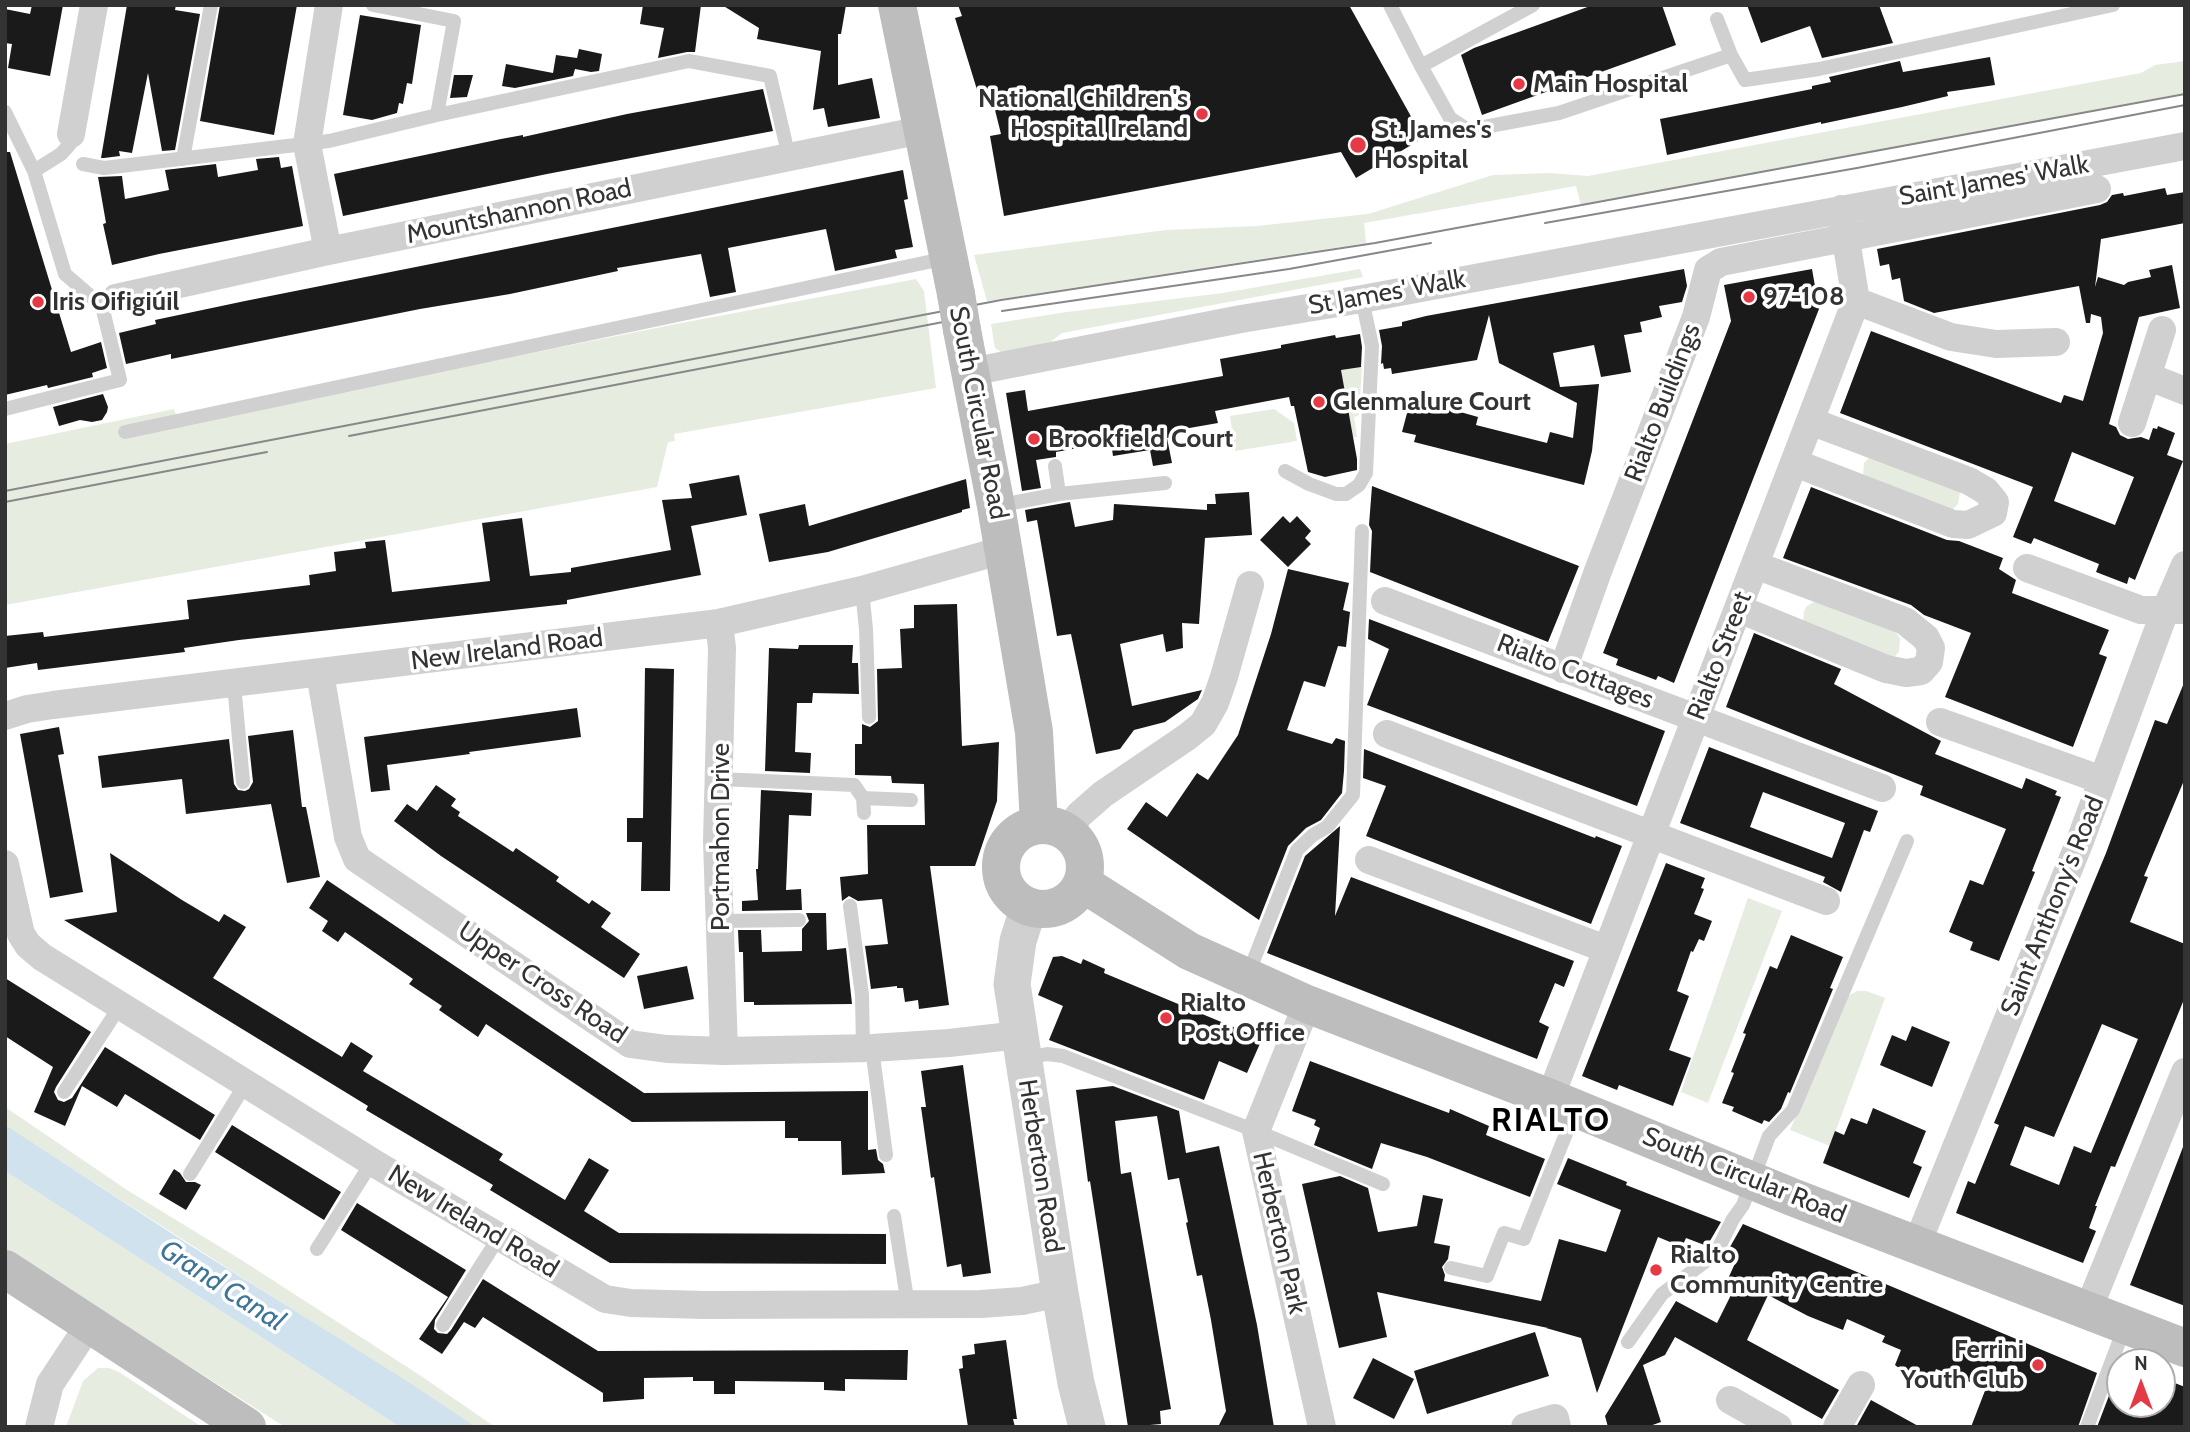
<!DOCTYPE html>
<meta charset="utf-8">
<style>
body{margin:0}
#map{position:relative;width:2190px;height:1432px;overflow:hidden;background:#fff;font-family:Cabin,sans-serif}
canvas{display:block}
.frame{position:absolute;inset:0;border:7px solid #333;pointer-events:none}
.north{position:absolute;left:2106px;top:1348px;width:70px;height:70px;box-sizing:border-box;background:#fff;border:2px solid #adadad;border-radius:50%;rotate:0deg;font-size:19px;font-weight:700;line-height:28px;text-align:center;color:#333}
.north::after{content:'';display:block;margin:auto;width:24px;height:32px;background:#e63946;clip-path:polygon(50% 0,100% 100%,50% 72%,0 100%)}
</style>
<div id="map">
<canvas width="2190" height="1432"></canvas>
<div class="frame"></div>
<div class="north">N</div>
</div>
<script>
const ctx = document.querySelector('canvas').getContext('2d');
ctx.lineJoin = 'round';
function fillPath(path, color) { ctx.fillStyle = color; ctx.fill(path, 'evenodd'); }
const poly = rows => new Path2D(rows.map(r => 'M' + r).join(''));
function strokePath(path, color, width, dash) { ctx.strokeStyle = color; ctx.lineWidth = width; ctx.lineCap = dash ? 'butt' : 'round'; ctx.setLineDash(dash || []); ctx.stroke(path); }
function drawText(font, color, halo, rows, align = 'center') {
  ctx.font = font + ' Cabin,sans-serif'; ctx.lineWidth = 7; ctx.setLineDash([]); ctx.textBaseline = 'middle'; ctx.strokeStyle = halo; ctx.fillStyle = color; for (const [text, x, y, turn = 0] of rows) {
    ctx.save(); ctx.translate(x, y); ctx.rotate((+turn || 0) * Math.PI / 180); ctx.textAlign = isNaN(turn) ? turn : align; if (halo) ctx.strokeText(text, 0, 0); ctx.fillText(text, 0, 0); ctx.restore();
  }
}
const green = poly([
 [2185,61,2185,93,1581,206,1576,186,1364,223,1366,243,987,301,974,255,1166,230,1257,226,1368,214,1493,175,1549,173,1588,176,2141,73,2155,65],
 [1360,269,1363,277,1062,333,1049,343,1004,354,995,348,991,324,1067,312,1223,293],
 [916,279,924,291,936,388,674,434,675,441,668,442,657,487,5,605,5,444,174,409,179,424,671,325],
 [1362,366,1359,415,1354,417,1357,437,1353,437,1341,370],
 [1274,409,1294,423,1297,441,1235,451,1230,416],
 [1872,455,1960,492,1958,504,1952,510,1863,476,1864,463],
 [1816,601,1895,630,1900,639,1899,652,1893,658,1803,624,1804,611,1807,606],
 [1748,898,1782,911,1708,1103,1681,1092],
 [1857,991,1866,991,1885,998,1830,1146,1790,1130,1845,998],
 [5,1107,127,1190,243,1261,421,1376,495,1427,476,1427,10,1129,5,1125],
 [5,1171,400,1427,285,1427,5,1249],
 [98,1368,109,1368,119,1372,202,1427,66,1427,83,1381]
]);
const water = poly([
 [5,1125,188,1244,402,1378,476,1427,400,1427,5,1171]
]);
const building = poly([
 [32,5,63,5,50,76,8,68,12,44,5,43,5,9,30,14],
 [127,5,176,5,175,10,200,14,175,150,162,151,148,73,132,153,119,151,120,156,104,158,101,158],
 [220,5,297,5,274,135,200,121],
 [643,5,701,5,695,52,687,52,658,58,664,28,640,24],
 [722,5,846,5,841,34,838,34,838,85,872,78,880,118,828,127,824,108,813,110,821,51,757,39,759,28],
 [958,5,1349,5,1423,138,1356,178,1341,152,1004,216,990,136,1001,134,990,90,978,93,955,18,962,16],
 [1593,5,1662,5,1676,45,1482,115,1461,55,1474,48],
 [1747,5,1879,5,1893,43,1822,58,1810,26,1761,43],
 [360,15,421,25,412,84,407,83,403,104,399,103,397,113,372,120,343,115],
 [579,49,602,54,599,71,591,72,575,69,573,76,515,88,502,86,506,64,553,73,556,55,577,58],
 [1990,57,1995,85,1947,92,1948,96,1902,107,1821,124,1821,122,1667,155,1660,119,1812,89,1812,86,1831,82,1829,77,1900,61,1903,72],
 [454,75,473,75,467,97,450,98],
 [763,89,773,131,547,174,343,216,334,174,501,139,523,135,523,137,627,114],
 [5,152,10,152,71,352,101,342,107,368,92,373,93,377,48,388,47,385,5,395],
 [279,157,281,168,292,166,303,226,159,254,112,265,103,224,106,223,98,177,122,176,125,199,169,190,165,170,216,164,218,177,258,170,256,159],
 [903,170,908,199,904,200,913,247,895,250,897,258,835,271,826,229,728,248,736,292,710,297,701,254,617,268,618,271,510,294,420,309,171,359,171,354,126,364,119,333,156,324,155,320,245,301],
 [2165,188,2167,195,2185,192,2185,223,2101,239,2095,287,2098,277,2124,285,2128,282,2151,277,2149,270,2172,265,2180,308,2139,317,2109,424,2116,427,2120,435,2128,439,2141,437,2149,440,2153,428,2157,429,2158,426,2175,433,2167,455,2183,461,2135,580,2129,577,2127,584,2096,572,2099,564,2034,538,2031,544,2013,537,2033,487,1840,413,1871,331,2061,403,2064,395,2083,401,2103,333,2101,317,2091,314,2090,323,2086,323,2079,286,1934,313,1904,301,1900,278,1892,280,1889,264,1880,266,1877,249,2100,205,2107,202,2112,195,2123,193,2124,196],
 [2072,452,2134,477,2115,525,2054,501],
 [1684,269,1687,286,1682,302,1659,306,1662,317,1640,322,1642,332,1624,335,1631,372,1601,377,1594,345,1553,353,1560,387,1599,384,1592,451,1584,485,1414,442,1416,435,1402,432,1411,398,1478,417,1476,425,1547,443,1550,432,1573,438,1577,403,1499,363,1489,315,1477,360,1392,374,1391,368,1384,369,1383,363,1381,364,1382,346,1379,330,1402,326,1402,322,1426,316],
 [1812,269,1819,309,1674,683,1658,676,1656,680,1616,665,1618,659,1603,653,1731,321,1724,285],
 [1360,334,1362,347,1361,367,1341,370,1357,459,1357,470,1325,477,1308,472,1294,406,1291,406,1289,397,1215,411,1218,423,1178,430,1179,436,1167,438,1172,463,1153,466,1150,450,1113,456,1111,442,1056,452,1056,457,1036,460,1041,488,1022,491,1006,393,1025,390,1028,411,1223,376,1220,359,1281,348,1281,345,1335,335,1336,338],
 [103,394,108,407,107,412,102,420,92,422,80,420,59,426,53,407],
 [739,475,747,515,691,526,701,575,567,600,567,604,239,640,184,648,185,652,38,670,37,663,5,668,5,636,43,632,44,637,189,619,187,600,310,585,309,575,336,571,334,552,366,548,365,542,385,540,392,592,490,581,482,523,522,518,530,576,571,572,571,568,671,550,662,500,692,498,689,484],
 [966,479,970,508,962,510,962,512,828,552,769,562,759,514,805,504,809,526],
 [1372,486,1579,566,1548,642,1370,572,1372,531,1369,525],
 [1811,487,1947,540,1959,541,2003,558,1999,569,2016,580,2012,593,2109,630,2099,654,2107,657,2073,747,1945,697,1971,633,1924,615,1911,605,1783,558],
 [1249,492,1252,535,1205,538,1199,624,1182,623,1183,648,1166,652,1163,634,1120,644,1132,706,1202,690,1198,699,1165,722,1134,730,1120,749,1096,754,1071,634,1057,636,1037,520,1027,522,1025,510,1070,502,1075,527,1113,520,1114,504,1207,510,1207,504,1216,504,1215,494],
 [1283,516,1290,523,1297,516,1311,531,1305,538,1311,544,1288,567,1260,540],
 [1288,569,1349,583,1343,610,1350,612,1346,647,1338,646,1325,687,1304,681,1287,730,1332,744,1336,738,1345,741,1344,771,1342,793,1321,820,1306,828,1288,846,1259,920,1127,829,1146,802,1167,817,1197,773,1208,780,1238,735,1271,634],
 [957,604,962,746,999,742,997,801,975,866,930,866,949,1005,919,1009,918,1000,905,1002,903,988,897,988,897,986,871,989,865,946,888,944,882,899,858,901,849,896,842,901,840,877,868,874,867,825,925,825,924,784,892,783,891,776,855,775,855,744,862,744,862,724,870,727,878,721,877,669,902,668,900,629,914,628,914,605],
 [1369,619,1665,731,1637,806,1367,705,1389,649,1368,639],
 [1754,633,1841,669,1834,684,1941,741,1935,754,2022,789,2026,778,2057,791,2055,795,2061,797,2032,871,2035,872,1999,961,1970,950,1973,942,1949,932,1970,880,1983,885,2006,829,1920,795,1923,786,1726,707],
 [799,645,853,645,852,663,858,663,859,694,813,693,812,703,797,703,795,752,811,753,810,773,765,771,769,648,798,649],
 [645,668,674,669,670,891,641,891,642,842,627,842,627,818,643,818],
 [2184,683,2185,778,2144,876,2148,877,2130,922,2185,944,2185,997,2115,1167,2111,1166,2095,1206,2097,1206,2089,1228,2096,1231,2083,1263,1956,1213,1968,1181,1975,1184,1999,1125,1994,1123,2106,853,2155,720,2167,724],
 [2102,1024,2138,1039,2091,1153,2074,1146,2059,1185,2010,1165,2025,1126,2054,1137],
 [577,708,581,737,469,752,470,754,387,765,390,790,371,792,364,737],
 [59,727,64,754,58,755,83,892,50,898,20,734],
 [293,730,302,807,306,807,320,877,287,883,271,804,186,814,182,779,102,788,98,756,229,739,234,784,238,790,245,791,249,789,253,782,248,736],
 [1709,747,1878,811,1870,832,1864,830,1841,892,1823,882,1825,877,1680,823],
 [1763,792,1845,823,1832,858,1750,827],
 [1364,749,1595,838,1596,836,1622,846,1591,924,1366,836,1386,786,1363,778],
 [436,785,456,799,451,806,460,812,458,816,513,852,516,848,559,877,556,881,589,904,592,900,611,913,601,927,640,954,624,978,441,856,394,821,407,804,417,811],
 [761,790,812,793,811,816,789,815,786,890,801,889,802,910,742,911,742,901,758,900,756,869,758,869],
 [1340,826,1335,916,1351,877,1574,961,1564,987,1555,983,1539,1022,1549,1027,1537,1059,1267,953,1305,856],
 [110,853,182,900,219,922,224,914,246,927,213,978,342,1057,351,1042,373,1056,363,1071,503,1154,499,1160,565,1200,589,1158,609,1170,584,1211,619,1233,886,1234,886,1264,610,1263,490,1190,493,1185,366,1110,368,1106,64,920,117,912],
 [1666,863,1705,878,1701,888,1704,889,1694,914,1712,921,1704,941,1699,939,1693,952,1691,951,1677,991,1689,996,1669,1050,1691,1058,1673,1106,1619,1085,1617,1090,1582,1076],
 [327,880,644,1093,868,1091,868,1150,876,1149,878,1160,883,1164,885,1173,842,1175,841,1141,798,1141,798,1138,785,1138,785,1121,632,1122,486,1024,478,1037,439,1010,442,1006,409,984,413,979,345,932,338,942,322,931,328,921,309,908],
 [806,913,826,913,827,950,846,948,852,1004,754,1005,754,1002,744,1002,743,952,739,952,738,930,761,930,762,952,802,951,802,929,809,921],
 [1791,935,1843,957,1830,988,1833,989,1790,1093,1788,1092,1781,1109,1769,1122,1764,1120,1762,1124,1732,1111,1734,1107,1722,1103,1734,1073,1731,1072,1746,1034,1743,1033,1770,966,1777,969],
 [1062,956,1081,964,1083,959,1105,969,1104,973,1262,1039,1247,1073,1219,1061,1204,1100,1049,1040,1063,1006,1038,995,1053,957],
 [687,966,694,999,644,1009,637,976],
 [5,978,91,1032,56,1087,54,1092,58,1100,64,1102,72,1098,105,1047,215,1115,200,1140,125,1094,117,1107,82,1086,65,1126,34,1112,53,1067,5,1036],
 [1912,1026,1950,1042,1932,1087,1880,1065,1892,1035,1906,1041],
 [1310,1061,1449,1113,1450,1109,1489,1126,1486,1135,1545,1159,1530,1197,1427,1157,1381,1143,1372,1169,1314,1145,1320,1128,1314,1125,1316,1120,1292,1111],
 [963,1065,991,1273,963,1277,961,1264,947,1267,934,1177,931,1178,921,1107,926,1107,921,1071],
 [1113,1086,1179,1111,1186,1153,1219,1146,1257,1325,1274,1427,1218,1427,1226,1411,1211,1320,1202,1275,1197,1276,1186,1223,1188,1222,1179,1178,1168,1180,1157,1116,1115,1121,1121,1174,1131,1172,1171,1409,1160,1411,1161,1424,1128,1427,1090,1181,1088,1182,1076,1090],
 [1873,1108,1926,1131,1913,1163,1922,1167,1909,1198,1823,1163,1835,1131,1844,1135,1851,1118,1867,1124],
 [232,1125,341,1192,324,1220,215,1152],
 [2183,1147,2185,1147,2185,1306,2130,1285],
 [1568,1158,1627,1182,1626,1185,1721,1222,1707,1246,1686,1238,1682,1247,1658,1237,1597,1393,1581,1338,1546,1328,1548,1328,1377,1292,1387,1337,1339,1348,1302,1184,1340,1176,1368,1188,1378,1232,1417,1226,1423,1195,1443,1199,1434,1243,1450,1246,1448,1259,1442,1267,1445,1275,1444,1281,1541,1301,1559,1239,1606,1252,1621,1210,1557,1184],
 [174,1169,180,1173,186,1182,195,1182,201,1185,186,1210,159,1194],
 [357,1203,466,1270,435,1320,434,1329,438,1333,447,1334,451,1330,483,1279,598,1351,908,1350,907,1380,845,1379,845,1391,824,1390,824,1382,735,1381,735,1394,714,1394,714,1381,693,1381,693,1377,644,1378,644,1399,603,1402,603,1393,483,1317,475,1328,464,1322,442,1354,419,1339,448,1297,341,1230],
 [1743,1224,2097,1373,2078,1427,1971,1427,1986,1388,1936,1369,1927,1390,1895,1365,1901,1350,1882,1342,1885,1336,1847,1319,1843,1330,1808,1316,1768,1295,1747,1340,1839,1390,1822,1419,1675,1337,1665,1355,1643,1365,1661,1422,1647,1427,1608,1427,1605,1416,1676,1301,1717,1323,1736,1285,1727,1281,1737,1259,1726,1254],
 [1535,1332,1549,1376,1427,1414,1414,1371],
 [1006,1340,1017,1419,1013,1419,1015,1427,968,1427,959,1369,963,1368,962,1356,975,1354,974,1344],
 [1373,1358,1414,1379,1394,1419,1353,1398],
 [2162,1378,2185,1387,2185,1427,2097,1427,2115,1380,2120,1382,2120,1404,2162,1404],
 [1871,1400,1920,1427,1856,1427]
]);
const service = poly([
 [373,5,454,21,437,115],
 [1390,5,1421,66],
 [1533,5,1421,66,1450,118,1468,130,1559,113,1731,55,1717,19],
 [1731,55,1745,80,1819,69,2113,5],
 [5,112,34,171,65,274,102,306,120,380,5,409],
 [183,159,211,5],
 [83,164,104,168,329,141,437,115,689,61,770,76,789,157],
 [34,171,61,154,70,144,71,134],
 [125,432,947,258],
 [1055,466,1059,494],
 [1285,471,1309,484,1336,494,1346,494,1359,485,1366,473,1372,346,1362,299],
 [996,506,1059,494,1165,483],
 [862,590,866,629,869,717],
 [234,684,243,782],
 [720,779,854,785,863,798,864,813],
 [863,798,911,800],
 [850,906,862,995,863,1048],
 [719,921,799,920],
 [1247,977,1297,850,1313,835,1327,827,1353,795,1362,531],
 [872,1048,886,1155],
 [1024,1059,1047,1054,1063,1056,1256,1131,1383,1184],
 [64,1092,120,1006],
 [190,1174,246,1083],
 [894,1216,908,1305],
 [317,1249,372,1162],
 [1451,1268,1487,1276,1504,1233,1524,1239,1575,1111],
 [443,1325,499,1237],
 [1628,1342,1662,1294,1710,1258,1719,1247,1733,1219,1743,1205,1769,1136,1793,1110,1907,841],
 [2087,1427,2125,1326]
]);
const minor = poly([
 [71,134,94,5],
 [328,251,307,144,329,5],
 [116,298,328,251,922,130],
 [1856,301,1951,337,1996,344,2056,342],
 [970,372,1241,319,1362,299,2185,146],
 [2147,376,2185,391],
 [2132,423,2162,330],
 [1795,463,1953,524,1968,525,1993,513,1995,502,1986,491,1969,481,1810,421],
 [2027,568,2141,610,2182,610],
 [1385,601,1882,788],
 [1739,609,1886,669,1906,673,1921,671,1929,662,1931,648,1926,638,1905,621,1755,565],
 [719,623,722,648,717,841,724,1051],
 [1563,669,1598,571,1696,317,1708,270,1721,262,2097,189],
 [320,673,348,837,357,859,630,1044,667,1049,724,1051,872,1048,949,1043,1019,1035],
 [5,716,27,709,53,705,719,623,862,590,1003,550],
 [1940,722,2102,780],
 [1387,734,1826,901],
 [1067,832,1079,815,1103,794,1187,737,1203,724,1215,703,1224,677,1250,585],
 [1369,860,1606,949],
 [5,864,21,934,28,945,42,957,372,1162,605,1299,631,1303,704,1305,981,1304,1022,1301,1060,1293],
 [1307,1004,1256,1131,1322,1427],
 [1550,1098,1856,301,1841,209],
 [1917,1244,2080,841,2165,611,2185,565],
 [2088,1310,2185,1072],
 [1730,1400,1778,1427],
 [39,1427,50,1384,89,1325],
 [1525,1427,1555,1418,1557,1427],
 [1837,1427,1861,1385]
]);
const tertiary = poly([
 [1029,906,1018,941,1012,984,1060,1293,1076,1383,1087,1427]
]);
const secondary = poly([
 [897,5,956,294],
 [962,330,996,506,1034,732,1039,824],
 '1001 867a42 42 0 1 1 84 0a42 42 0 1 1-84 0Z',
 [1082,883,1189,951,1307,1004,1550,1098,1792,1197,2185,1348],
 [5,1269,247,1427]
]);
const tram = poly([
 [1545,223,1857,168,2185,105],
 [1002,311,1289,269,1431,243],
 [349,436,964,318],
 [5,491,1001,300,1375,243,2185,94],
 [5,502,267,452]
]);
const secondaryBridge = poly([
 [956,294,962,330]
]);
const markers = [
 [1519,84,7,"#e63946"],
 [1202,114,7,"#e63946"],
 [1358,145,9,"#e63946"],
 [1749,297,7,"#e63946"],
 [38,302,7,"#e63946"],
 [1319,402,7,"#e63946"],
 [1034,439,7,"#e63946"],
 [1166,1018,7,"#e63946"],
 [1656,1270,7,"#e63946"],
 [2038,1365,7,"#e63946"]
];
const poiNames = [
 ["Main Hospital",1533,84],
 ["National Children's",1188,99,"right"],
 ["Hospital Ireland",1188,129,"right"],
 ["St. James's",1374,130],
 ["Hospital",1374,160],
 ["97-108",1763,297],
 ["Iris Oifigiúil",52,302],
 ["Glenmalure Court",1333,402],
 ["Brookfield Court",1048,439],
 ["Rialto",1180,1003],
 ["Post Office",1180,1033],
 ["Rialto",1670,1255],
 ["Community Centre",1670,1285],
 ["Ferrini",2024,1350,"right"],
 ["Youth Club",2024,1380,"right"]
];
const streetNames = [
 ["Saint James' Walk",1994,181,-10],
 ["Mountshannon Road",519,212,-12],
 ["St James' Walk",1387,293,-10],
 ["Rialto Buildings",1663,403,-69],
 ["South Circular Road",978,413,79],
 ["New Ireland Road",507,650,-7],
 ["Rialto Street",1720,656,-69],
 ["Rialto Cottages",1575,672,21],
 ["Portmahon Drive",721,837,-90],
 ["Saint Anthony's Road",2053,906,-68],
 ["Upper Cross Road",542,983,34],
 ["Herberton Road",1040,1166,81],
 ["South Circular Road",1744,1176,22],
 ["New Ireland Road",473,1222,31],
 ["Herberton Park",1279,1233,77]
];
const waterNames = [
 ["Grand Canal",222,1286,33]
];
const districtNames = [
 ["RIALTO",1551,1121]
];
fillPath(green, '#e6ecdf');
fillPath(water, '#cfe2ee');
fillPath(building, '#1a1a1a');
strokePath(service, '#d0d0d0', 14);
strokePath(minor, '#d0d0d0', 28);
strokePath(tertiary, '#d0d0d0', 37);
strokePath(secondary, '#bdbdbd', 38);
strokePath(tram, '#888', 2);
strokePath(secondaryBridge, '#bdbdbd', 38);
for (const [x, y, r, color] of markers) { const dot = new Path2D(); dot.arc(x, y, r, 0, 2 * Math.PI); ctx.fillStyle = color; ctx.fill(dot); strokePath(dot, '#fff', 2.5); }
drawText('bold 26px', '#333', '#fff', poiNames, 'left');
drawText('26px', '#333', '#fff', streetNames);
drawText('italic 28px', '#3f7597', '#fff', waterNames);
ctx.letterSpacing = '2px';
drawText('bold 33px', '#000', '#fff', districtNames);
ctx.letterSpacing = '0px';
</script>
